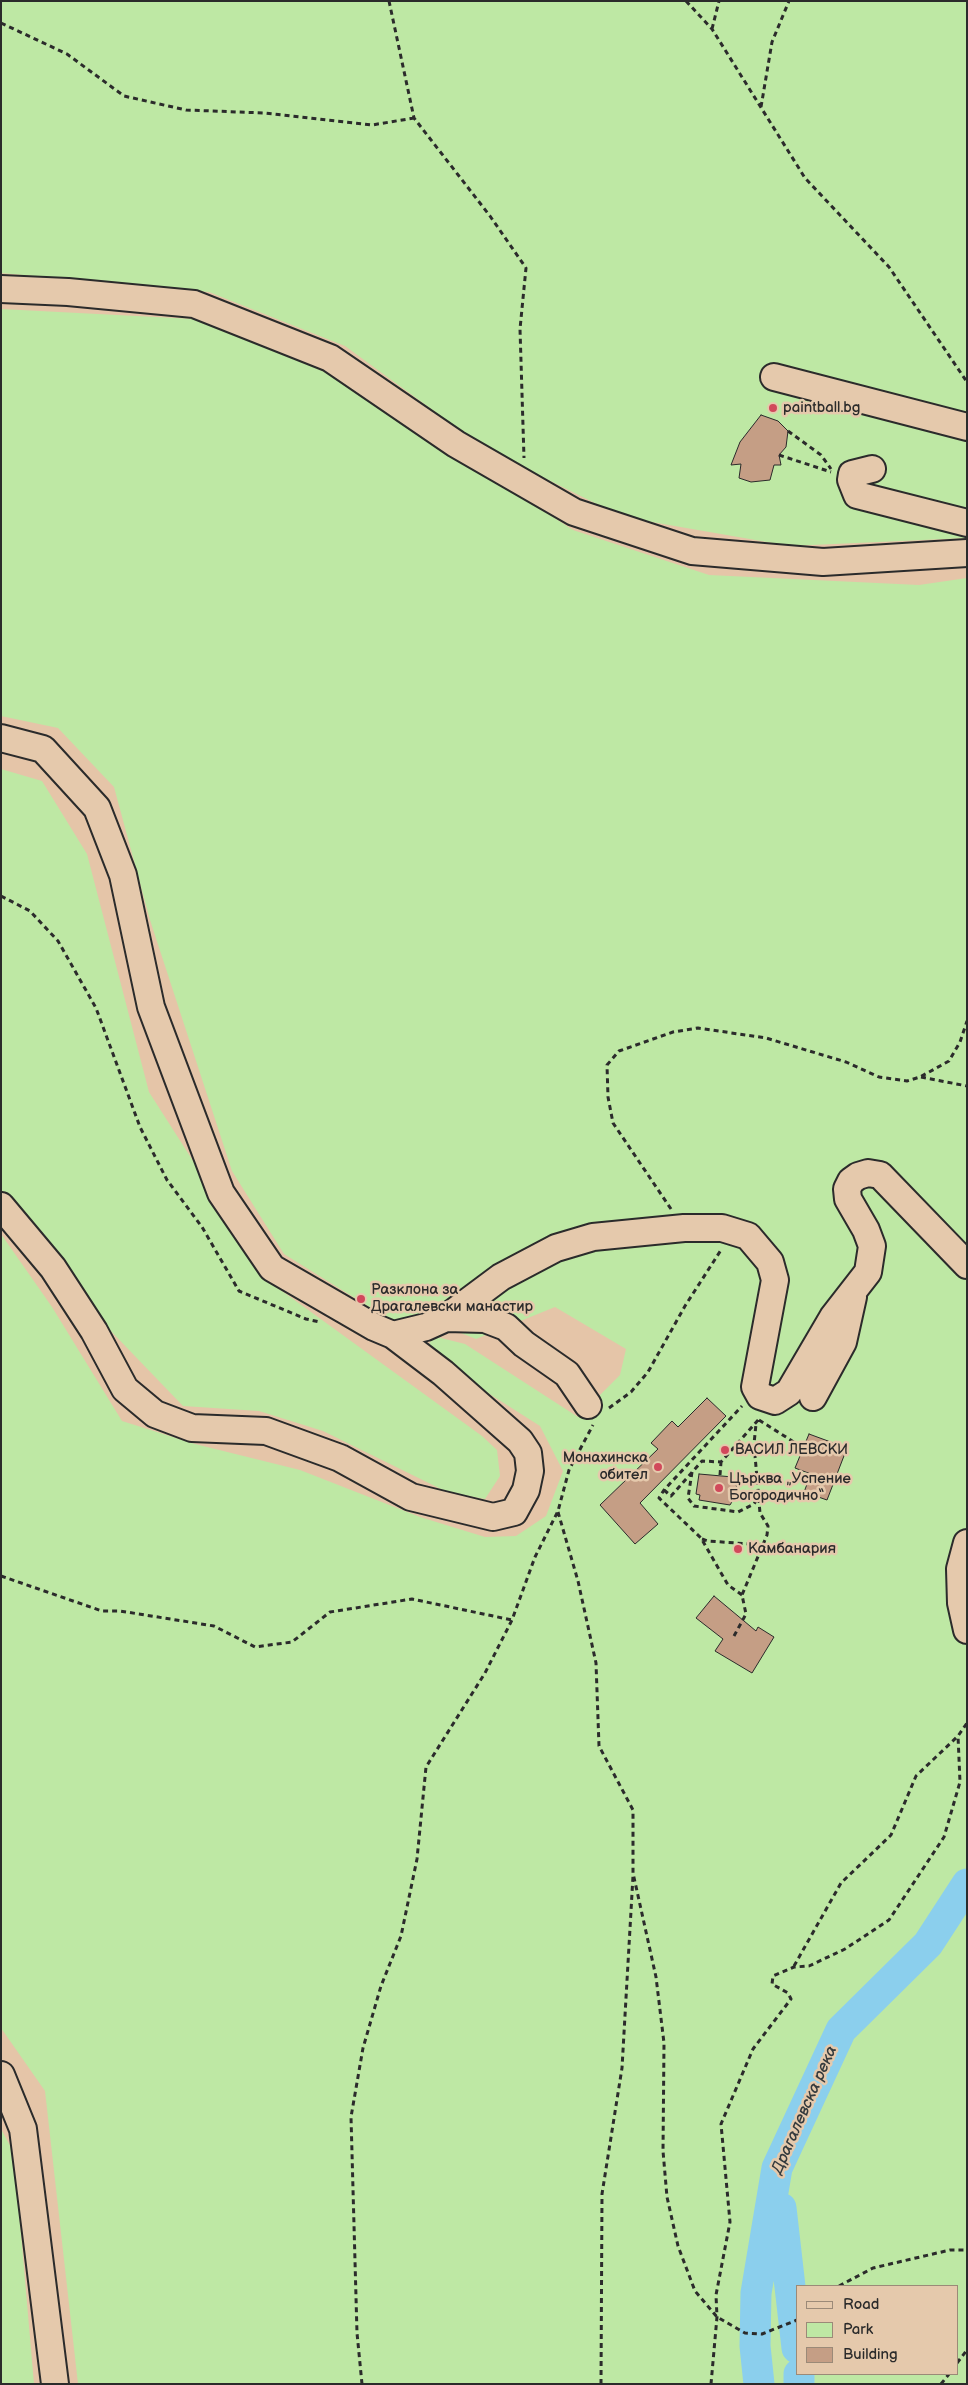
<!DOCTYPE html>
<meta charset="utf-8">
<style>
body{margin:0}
#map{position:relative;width:968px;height:2385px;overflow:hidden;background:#e5c5a8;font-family:"Balsamiq Sans",sans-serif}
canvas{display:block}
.frame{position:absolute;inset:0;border:2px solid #2b2b2b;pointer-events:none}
.legend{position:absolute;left:796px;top:2285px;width:162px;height:90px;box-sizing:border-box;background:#e5c9ac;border:1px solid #9b8a78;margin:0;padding:6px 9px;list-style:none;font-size:15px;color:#2b2b2b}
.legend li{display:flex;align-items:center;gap:10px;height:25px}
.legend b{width:25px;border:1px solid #9b8a78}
</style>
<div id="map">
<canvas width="968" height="2385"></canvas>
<div class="frame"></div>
<ul class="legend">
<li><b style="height:6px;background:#e5c9ac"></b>Road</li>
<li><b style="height:14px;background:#bee8a4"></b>Park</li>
<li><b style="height:14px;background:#c59e85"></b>Building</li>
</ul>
</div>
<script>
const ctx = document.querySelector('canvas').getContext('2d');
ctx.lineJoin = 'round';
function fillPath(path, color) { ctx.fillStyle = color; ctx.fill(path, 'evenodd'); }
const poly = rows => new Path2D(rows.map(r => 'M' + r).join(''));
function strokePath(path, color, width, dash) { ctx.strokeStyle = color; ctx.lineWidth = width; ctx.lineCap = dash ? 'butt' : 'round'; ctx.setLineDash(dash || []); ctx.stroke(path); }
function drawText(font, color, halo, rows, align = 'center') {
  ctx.font = font + ' "Balsamiq Sans",sans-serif'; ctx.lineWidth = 5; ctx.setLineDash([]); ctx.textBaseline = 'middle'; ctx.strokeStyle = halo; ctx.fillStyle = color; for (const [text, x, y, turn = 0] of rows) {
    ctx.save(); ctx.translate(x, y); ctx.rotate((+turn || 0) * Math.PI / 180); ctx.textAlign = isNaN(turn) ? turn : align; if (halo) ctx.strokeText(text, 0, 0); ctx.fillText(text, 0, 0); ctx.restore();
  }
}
const green = poly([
 [1,1,967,1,967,538,790,546,623,517,486,449,345,346,209,292,1,273],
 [1,309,194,319,338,377,573,530,709,575,919,585,967,578,967,2384,78,2384,45,2091,1,2028,1,1234,52,1307,122,1421,195,1444,300,1470,420,1517,485,1537,516,1536,546,1516,563,1471,540,1426,425,1353,433,1336,465,1344,578,1417,620,1375,626,1349,555,1307,476,1339,421,1317,392,1321,284,1254,232,1171,150,920,114,787,58,728,1,716],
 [797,2286,957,2286,957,2374,797,2374],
 [1,769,42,781,87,854,149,1092,271,1283,482,1436,497,1450,500,1476,485,1499,447,1492,323,1431,259,1411,183,1406,107,1327,1,1189],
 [1,2129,14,2153,34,2384,1,2384]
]);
const river = poly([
 [781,2208,797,2348],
 [799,2374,799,2384],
 [759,2384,755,2346,756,2293,777,2168,841,2030,928,1944,967,1884]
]);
const building = poly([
 [761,415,778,421,788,431,786,447,779,455,781,465,774,465,770,480,751,482,739,478,741,464,731,465,740,442,761,415],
 [707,1398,726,1416,640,1503,658,1524,635,1544,600,1505,658,1449,651,1443,672,1421,678,1427,707,1398],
 [809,1434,847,1448,827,1500,804,1492,811,1474,795,1468,809,1434],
 [699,1474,733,1477,733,1482,736,1485,738,1492,730,1505,699,1500,700,1495,696,1494,699,1474],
 [714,1596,756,1631,758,1627,774,1637,752,1673,715,1651,723,1639,696,1618,714,1596]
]);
const path = poly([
 [389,1,414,118,490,216,526,268,520,329,524,458],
 [686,1,712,29,805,178,889,267,967,382],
 [1,23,67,54,124,96,186,110,264,113,372,125,414,118],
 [712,29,719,1],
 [761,107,772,42,789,1],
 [788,431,821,455,831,469],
 [779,455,831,472],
 [1,896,30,911,58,941,96,1008,140,1127,167,1180,202,1227,239,1291,306,1319,320,1322],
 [921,1077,967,1086],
 [671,1209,613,1123,608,1097,607,1065,619,1051,673,1032,698,1028,766,1038,846,1062,879,1077,907,1081,920,1077,949,1061,960,1042,967,1021],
 [609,1408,631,1392,648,1372,685,1306,721,1250],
 [759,1420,797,1444],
 [692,1472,688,1498,694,1506,738,1512,754,1504,759,1496],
 [720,1475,721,1462],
 [664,1490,671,1496,702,1461,721,1462,760,1418],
 [558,1512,578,1581,596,1663,599,1746,633,1810,633,1873,656,1977,664,2043,663,2151,667,2197,678,2246,695,2291,717,2317,745,2333,762,2334,797,2320],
 [702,1539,708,1541,763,1545],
 [1,1576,102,1611,120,1611,214,1626,255,1647,292,1642,330,1612,412,1599,512,1620],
 [742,1595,728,1585,701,1538,659,1498,664,1490,742,1406],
 [734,1636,746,1614,742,1595,767,1535,768,1526,760,1513,754,1444,756,1424],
 [794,1966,841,1883,891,1835,916,1776,958,1736],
 [839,2286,873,2268,950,2250,967,2250],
 [957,2363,967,2350],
 [362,2384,357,2333,351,2117,363,2048,381,1986,401,1936,417,1859,426,1767,485,1673,512,1620,535,1557,558,1511,569,1470,593,1425],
 [601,2384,602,2194,622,2068,633,1876],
 [711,2384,717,2317,716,2295,730,2222,721,2124,753,2049,791,1999,788,1993,772,1984,773,1976,794,1967,809,1966,845,1949,889,1920,944,1837,960,1782,958,1736,967,1723],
 [941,2384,949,2374]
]);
const minor = poly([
 [1,289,68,292,194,304,330,358,456,444,574,512,692,551,823,562,967,553],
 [774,377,967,427],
 [872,469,852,474,851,480,857,495,967,523],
 [1,738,43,749,97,808,123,875,151,1007,221,1193,272,1268,374,1327,393,1335,443,1373,520,1441,528,1453,530,1471,526,1490,514,1512,493,1517,411,1497,340,1458,266,1431,192,1428,155,1414,125,1389,94,1331,53,1268,1,1206],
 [446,1318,485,1319,506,1327,524,1344,567,1374,588,1405],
 [393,1335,426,1327,446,1318,501,1277,556,1248,593,1237,684,1228,722,1228,748,1236,770,1262,775,1280,755,1387,760,1396,775,1401,789,1392,833,1317,868,1272,872,1246,866,1230,848,1199,847,1189,851,1181,858,1176,868,1173,880,1175,967,1265],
 [813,1397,843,1342,853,1297],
 [967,1543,960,1569,961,1603,967,1630],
 [1,2075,23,2129,55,2384]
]);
const markers = [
 [773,408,5,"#d1495b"],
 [361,1299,5,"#d1495b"],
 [725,1450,5,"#d1495b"],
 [658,1467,5,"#d1495b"],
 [719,1488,5,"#d1495b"],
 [738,1549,5,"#d1495b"]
];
const poiNames = [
 ["paintball.bg",783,408],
 ["Разклона за",371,1290],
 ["Драгалевски манастир",371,1307],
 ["ВАСИЛ ЛЕВСКИ",735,1450],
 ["Монахинска",648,1458,"right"],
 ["обител",648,1475,"right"],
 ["Църква „Успение",729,1479],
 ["Богородично“",729,1496],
 ["Камбанария",748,1549]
];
const waterNames = [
 ["Драгалевска река",805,2110,-66]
];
fillPath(green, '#bee8a4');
strokePath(river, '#8bcfed', 31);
fillPath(building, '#c59e85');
strokePath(building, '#2b2b2b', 1);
strokePath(minor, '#2b2b2b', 30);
strokePath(path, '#2b2b2b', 3, [5, 4]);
strokePath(minor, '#e5c9ac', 26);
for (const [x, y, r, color] of markers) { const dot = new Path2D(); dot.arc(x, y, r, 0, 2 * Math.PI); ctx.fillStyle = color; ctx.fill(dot); strokePath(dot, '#e5c9ac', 2); }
drawText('15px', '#2b2b2b', '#e5c9ac', poiNames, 'left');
drawText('italic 16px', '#353b3e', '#e5c9ac', waterNames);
</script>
